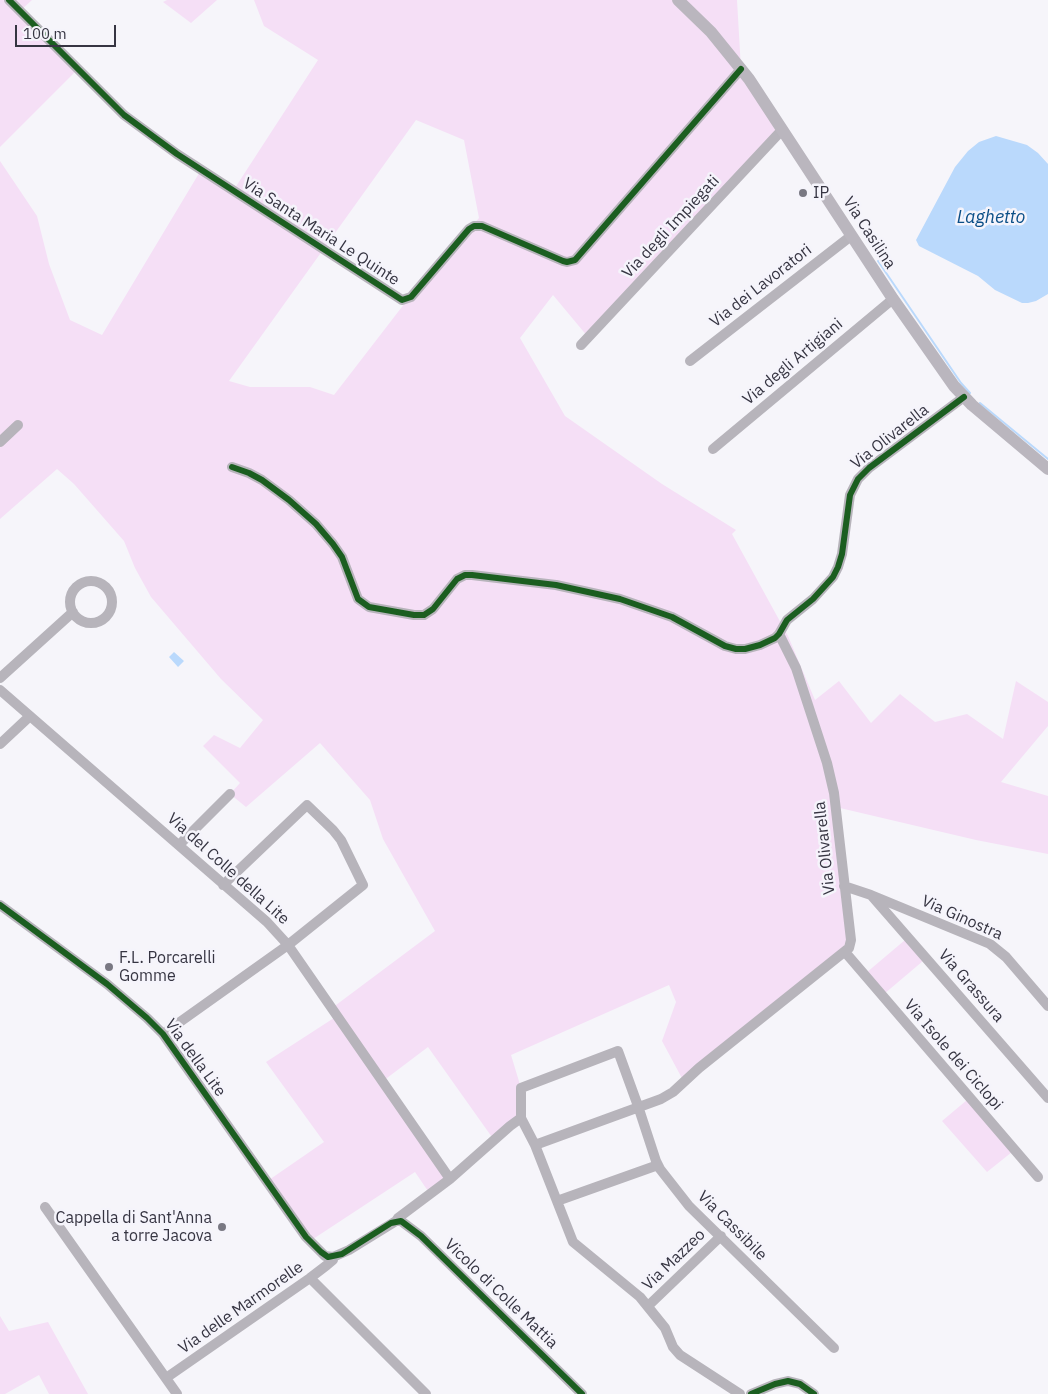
<!DOCTYPE html>
<style>
body{margin:0}
#map{position:relative;width:1048px;height:1394px;overflow:hidden;background:#f6f5fa;font-family:"IBM Plex Sans",sans-serif}
canvas{display:block}
.scale{position:absolute;left:15px;top:25px;width:101px;height:22px;box-sizing:border-box;border:2px solid #363542;border-top:0;padding-left:6px;font-size:15px;line-height:18px;white-space:nowrap;color:#363542;-webkit-text-stroke:4px #f5f4fb;paint-order:stroke}
</style>
<div id="map">
<canvas width="1048" height="1394"></canvas>
<div class="scale">100 m</div>
</div>
<script>
const ctx = document.querySelector('canvas').getContext('2d');
ctx.lineJoin = 'round';
function fillPath(path, color) { ctx.fillStyle = color; ctx.fill(path, 'evenodd'); }
const poly = rows => new Path2D(rows.map(r => 'M' + r).join(''));
function strokePath(path, color, width, dash) { ctx.strokeStyle = color; ctx.lineWidth = width; ctx.lineCap = dash ? 'butt' : 'round'; ctx.setLineDash(dash || []); ctx.stroke(path); }
function drawText(font, color, halo, rows, align = 'center') {
  ctx.font = font + ' "IBM Plex Sans",sans-serif'; ctx.lineWidth = 5; ctx.setLineDash([]); ctx.textBaseline = 'middle'; ctx.strokeStyle = halo; ctx.fillStyle = color; for (const [text, x, y, turn = 0] of rows) {
    ctx.save(); ctx.translate(x, y); ctx.rotate((+turn || 0) * Math.PI / 180); ctx.textAlign = isNaN(turn) ? turn : align; if (halo) ctx.strokeText(text, 0, 0); ctx.fillText(text, 0, 0); ctx.restore();
  }
}
const green = poly([
 [0,0,32,0,20,11,78,69,0,147],
 [167,0,217,0,191,23,163,2],
 [254,0,737,0,741,69,777,133,588,337,553,295,520,338,565,416,662,484,736,530,732,534,788,636,815,700,839,681,871,723,900,694,935,722,967,714,1003,739,1016,681,1048,702,1048,726,1001,782,1048,796,1048,854,976,840,840,808,851,940,684,1082,662,1041,676,1002,669,985,511,1055,521,1088,521,1118,494,1140,428,1047,383,1081,450,1179,430,1194,415,1172,307,1243,266,1182,324,1142,266,1062,337,1016,332,1008,435,931,383,839,370,800,320,743,246,807,230,794,240,783,203,746,214,735,240,748,263,720,221,679,151,597,135,568,124,541,74,484,57,469,0,519,0,161,37,216,49,264,70,320,102,335,201,170,233,191,318,60,264,26],
 [416,120,464,140,479,218,408,299,334,395,310,387,250,387,229,381],
 [905,940,923,961,884,994,866,973],
 [967,1100,1012,1152,987,1172,942,1121],
 [0,1316,9,1331,48,1322,88,1394,49,1394,39,1375,5,1394,0,1394]
]);
const water = poly([
 [996,136,1027,145,1038,153,1048,164,1048,294,1036,301,1028,303,1022,303,995,290,978,276,919,246,916,240,955,167,968,151,979,142],
 [174,652,184,661,178,667,169,657]
]);
const stream = poly([
 [878,261,961,383,970,393],
 [980,403,1048,459]
]);
const minor = poly([
 [9,0,124,115,177,154,402,300,411,297,469,229,474,226,482,226,563,261,567,262,575,260,741,69],
 [581,345,782,130],
 [690,361,851,236],
 [0,442,18,425],
 [713,449,893,299],
 [232,467,249,473,262,480,289,500,316,524,333,544,342,557,358,599,369,607,414,615,424,615,433,609,457,579,465,575,472,575,556,585,620,599,672,617,725,646,736,649,745,649,760,645,775,638,779,634,787,620,813,599,833,577,838,567,842,554,850,495,858,479,869,468,964,397],
 '70 602a21 21 0 1 1 42 0a21 21 0 1 1-42 0Z',
 [0,678,73,612],
 [0,690,267,922,288,945,450,1179],
 [0,744,30,716],
 [179,845,230,794],
 [844,886,871,895,990,944,1006,957,1048,1006],
 [871,895,1048,1098],
 [0,905,107,984,147,1018,163,1034,306,1237,325,1256,333,1257],
 [845,952,1038,1177],
 [163,1034,288,945,363,885,341,840,333,830,307,805,223,885],
 [535,1145,661,1099,673,1092,699,1068,849,948,851,940,834,793,827,763,796,668,779,634],
 [557,1201,658,1165],
 [45,1207,177,1394],
 [396,1221,401,1221,421,1236,582,1394],
 [310,1278,426,1394],
 [648,1306,721,1236],
 [166,1378,310,1278,327,1265,333,1260,333,1257,349,1250,396,1221,398,1218,450,1179,510,1126,521,1118],
 [740,1394,680,1355,673,1347,665,1328,640,1297,573,1242,535,1145,521,1118,521,1088,618,1051,638,1106,656,1161,660,1169,689,1206,834,1348],
 [751,1394,775,1384,788,1381,800,1384,814,1394]
]);
const major = poly([
 [678,0,711,32,749,79,893,299,954,386,972,405,1048,469]
]);
const cycleway = poly([
 [9,0,124,115,177,154,402,300,411,297,469,229,474,226,482,226,563,261,567,262,575,260,741,69],
 [232,467,249,473,262,480,289,500,316,524,333,544,342,557,358,599,369,607,414,615,424,615,433,609,457,579,465,575,472,575,556,585,620,599,672,617,725,646,736,649,745,649,760,645,775,638,779,634,787,620,813,599,833,577,838,567,842,554,850,495,858,479,869,468,964,397],
 [0,905,107,984,147,1018,163,1034,306,1237,321,1252,328,1257,342,1254,391,1223,401,1221,421,1236,582,1394],
 [751,1394,775,1384,788,1381,800,1384,814,1394]
]);
const markers = [
 [803,193,5,"#797882"],
 [109,967,5,"#797882"],
 [222,1227,5,"#797882"]
];
const poiNames = [
 ["IP",813,193],
 ["F.L. Porcarelli",119,958],
 ["Gomme",119,976],
 ["Cappella di Sant'Anna",212,1218,"right"],
 ["a torre Jacova",212,1236,"right"]
];
const streetNames = [
 ["Via degli Impiegati",671,227,-47],
 ["Via Santa Maria Le Quinte",321,232,33],
 ["Via Casilina",869,233,57],
 ["Via dei Lavoratori",761,286,-38],
 ["Via degli Artigiani",793,362,-40],
 ["Via Olivarella",890,437,-38],
 ["Via Olivarella",825,848,-96],
 ["Via del Colle della Lite",228,869,42],
 ["Via Ginostra",962,918,24],
 ["Via Grassura",971,986,49],
 ["Via Isole dei Ciclopi",953,1055,49],
 ["Via della Lite",195,1058,54],
 ["Via Cassibile",732,1226,45],
 ["Via Mazzeo",674,1260,-44],
 ["Vicolo di Colle Mattia",501,1294,44],
 ["Via delle Marmorelle",241,1308,-35]
];
const waterNames = [
 ["Laghetto",991,218]
];
fillPath(green, '#f5dff6');
fillPath(water, '#bad9fc');
strokePath(stream, '#bad9fc', 2);
strokePath(minor, '#b7b4bb', 10);
strokePath(major, '#bab6be', 12);
strokePath(cycleway, '#1b5e20', 6);
for (const [x, y, r, color] of markers) { const dot = new Path2D(); dot.arc(x, y, r, 0, 2 * Math.PI); ctx.fillStyle = color; ctx.fill(dot); strokePath(dot, '#f5f4fb', 2); }
drawText('16px', '#363542', '#f5f4fb', poiNames, 'left');
drawText('16px', '#363542', '#f5f4fb', streetNames);
drawText('italic 18px', '#0a4e87', '#f5f4fb', waterNames);
</script>
